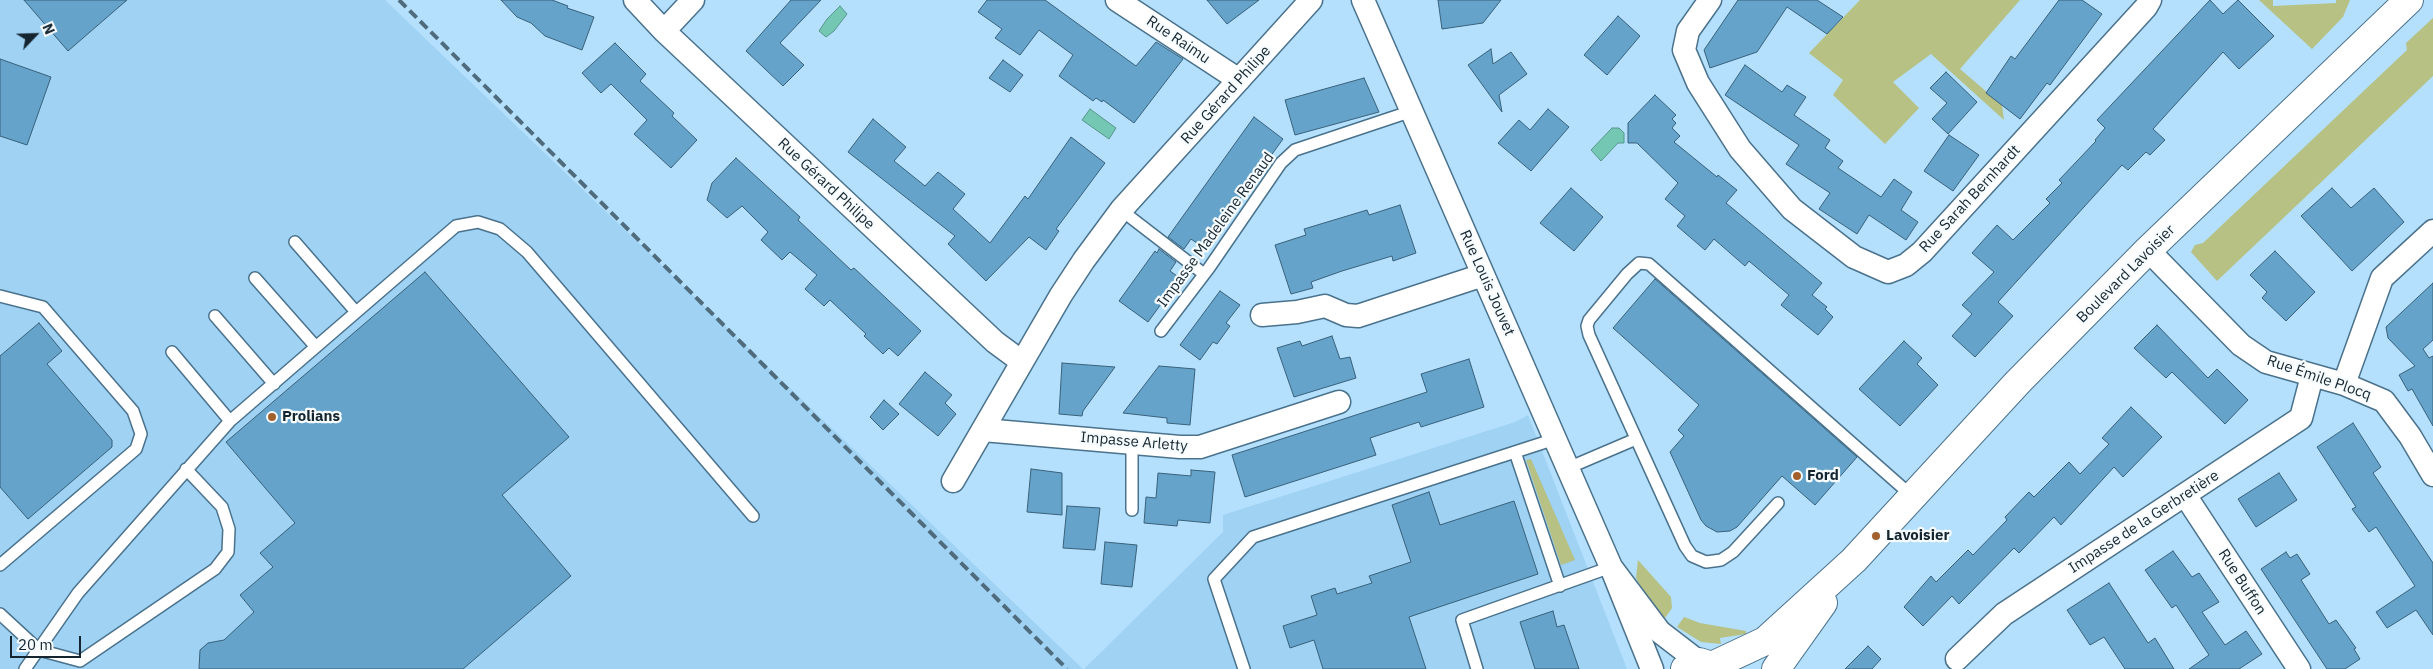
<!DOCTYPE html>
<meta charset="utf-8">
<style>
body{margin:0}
#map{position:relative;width:2433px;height:669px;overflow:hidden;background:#b4e0fd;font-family:"IBM Plex Sans",sans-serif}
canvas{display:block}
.north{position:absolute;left:10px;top:10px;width:50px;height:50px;-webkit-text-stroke:4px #f6fbfe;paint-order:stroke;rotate:66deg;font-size:14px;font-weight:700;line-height:20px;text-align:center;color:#14252f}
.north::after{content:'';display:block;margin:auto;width:18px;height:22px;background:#14252f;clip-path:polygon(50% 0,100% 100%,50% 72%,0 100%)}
.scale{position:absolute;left:10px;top:636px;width:71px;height:22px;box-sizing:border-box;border:2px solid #14252f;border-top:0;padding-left:6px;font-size:15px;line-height:18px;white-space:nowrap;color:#14252f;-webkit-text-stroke:4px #f6fbfe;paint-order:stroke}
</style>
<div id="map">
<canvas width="2433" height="669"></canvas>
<div class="north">N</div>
<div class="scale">20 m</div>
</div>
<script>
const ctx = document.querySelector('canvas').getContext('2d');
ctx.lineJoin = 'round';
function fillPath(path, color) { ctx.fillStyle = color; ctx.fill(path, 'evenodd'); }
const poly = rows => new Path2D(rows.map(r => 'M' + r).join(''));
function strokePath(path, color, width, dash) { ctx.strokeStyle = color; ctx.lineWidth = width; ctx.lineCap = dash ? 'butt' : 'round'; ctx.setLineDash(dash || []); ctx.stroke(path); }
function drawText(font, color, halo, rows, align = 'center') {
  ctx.font = font + ' "IBM Plex Sans",sans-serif'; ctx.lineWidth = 4.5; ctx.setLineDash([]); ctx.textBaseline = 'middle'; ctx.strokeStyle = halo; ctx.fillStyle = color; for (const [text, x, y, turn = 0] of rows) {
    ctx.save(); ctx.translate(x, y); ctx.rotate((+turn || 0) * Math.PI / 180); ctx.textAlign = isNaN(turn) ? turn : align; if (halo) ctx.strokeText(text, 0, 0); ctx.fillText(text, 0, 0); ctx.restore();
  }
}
const built = poly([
 [0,0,385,0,1083,669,0,669],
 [1528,415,1627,669,1084,669,1223,532,1223,515,1515,422]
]);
const green = poly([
 [1860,0,2020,0,1960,69,2002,105,2004,120,1931,54,1893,82,1919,108,1885,144,1833,95,1843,80,1809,53],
 [2259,0,2273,0,2273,6,2336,3,2336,0,2350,0,2343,17,2312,49],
 [2433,18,2433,76,2217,281,2191,252,2195,245,2203,243,2407,50,2406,43],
 [1531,459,1575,560,1561,565,1526,460],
 [1638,560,1671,597,1672,608,1665,618,1646,596,1636,578],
 [1684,617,1700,623,1746,631,1746,634,1720,638,1721,644,1701,642,1677,627]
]);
const water = poly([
 [840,6,847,14,834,31,826,37,819,31,827,19,840,6],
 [1090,109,1116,128,1109,139,1082,120,1090,109],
 [1612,128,1619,128,1624,133,1624,143,1618,143,1601,161,1591,150,1612,128]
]);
const building = poly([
 [24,0,127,0,68,51,24,0],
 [501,0,552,0,568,6,567,8,594,17,582,50,545,36,531,23,517,17,501,0],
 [791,0,821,0,780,43,804,65,783,86,746,51,791,0],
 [987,0,1045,0,1136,66,1156,42,1183,59,1134,123,1103,100,1102,102,1096,98,1093,101,1059,76,1073,55,1039,30,1020,55,995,38,1002,29,978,12,987,0],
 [1207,0,1259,0,1227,24,1207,0],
 [1438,0,1501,0,1483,23,1442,29,1438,0],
 [1738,0,1817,0,1843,17,1827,34,1787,7,1757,52,1710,68,1704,50,1738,0],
 [2059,0,2082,0,2102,14,2050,85,2047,83,2020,119,1986,93,2011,56,2015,59,2059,0],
 [2210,0,2223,14,2238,0,2274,36,2239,69,2223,52,2153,129,2165,140,2150,155,2146,152,2128,170,2122,165,1998,302,2013,316,1975,357,1952,336,1972,314,1962,305,1994,272,1972,253,1997,225,2013,240,2050,203,2046,199,2062,183,2059,180,2096,141,2095,140,2105,128,2097,120,2210,0],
 [1618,16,1640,36,1607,75,1584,55,1618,16],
 [615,43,646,74,640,81,674,113,672,116,697,140,671,168,634,134,647,120,611,84,601,93,582,73,615,43],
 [1491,49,1493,64,1511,52,1527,74,1499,95,1502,112,1468,65,1491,49],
 [0,59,51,77,27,145,0,136,0,59],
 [1003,60,1023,75,1010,92,989,78,1003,60],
 [1745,65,1782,92,1787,85,1806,97,1794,115,1830,140,1825,148,1843,161,1838,168,1881,197,1894,179,1912,192,1901,210,1918,222,1906,240,1869,215,1857,234,1819,209,1830,193,1786,164,1799,145,1725,95,1745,65],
 [1946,72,1977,102,1948,134,1932,119,1947,103,1930,88,1946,72],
 [1364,78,1379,112,1295,135,1285,100,1364,78],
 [1655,95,1676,115,1672,119,1676,123,1672,128,1680,136,1674,142,1717,177,1718,175,1737,190,1726,203,1822,283,1812,295,1827,307,1825,309,1833,317,1818,335,1781,305,1789,295,1749,261,1745,266,1714,239,1705,250,1677,226,1685,216,1665,199,1678,183,1637,143,1628,143,1628,123,1655,95],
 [1548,109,1569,127,1531,171,1498,143,1519,120,1530,130,1548,109],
 [1254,117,1283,139,1204,248,1191,239,1184,249,1168,237,1254,117],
 [873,119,906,147,894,161,925,186,938,172,965,194,953,209,990,243,1025,196,1028,199,1071,137,1105,163,1056,229,1059,231,1046,250,1029,237,986,281,948,244,955,236,848,152,873,119],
 [1949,135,1979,155,1953,191,1924,171,1949,135],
 [736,158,800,217,798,220,851,270,854,268,921,331,898,356,889,348,883,354,864,336,866,334,830,300,824,306,805,289,817,275,790,252,782,260,761,240,768,232,742,206,727,218,707,200,712,183,736,158],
 [1571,188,1603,217,1574,251,1540,223,1571,188],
 [2332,188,2351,208,2374,188,2404,222,2352,271,2301,216,2332,188],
 [1400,205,1416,253,1393,261,1392,256,1342,271,1311,282,1313,288,1291,294,1275,245,1306,235,1304,229,1367,210,1369,215,1400,205],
 [1159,249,1176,262,1170,271,1180,278,1148,322,1119,301,1155,251,1157,253,1159,249],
 [2275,251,2315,292,2286,321,2262,298,2267,292,2250,275,2275,251],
 [425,272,569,437,502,495,571,576,463,669,199,669,200,650,208,643,224,640,254,612,240,595,273,567,260,553,295,523,226,442,425,272],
 [1655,279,1857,457,1815,505,1782,476,1737,527,1730,531,1717,532,1706,526,1701,520,1670,452,1684,436,1678,430,1699,405,1613,328,1655,279],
 [2433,283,2433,340,2423,349,2429,358,2433,356,2433,426,2412,389,2408,391,2399,375,2415,366,2388,338,2386,327,2433,283],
 [1220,291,1240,305,1226,323,1230,326,1217,344,1213,342,1200,360,1180,345,1220,291],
 [39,323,62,351,47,364,112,440,112,447,28,519,0,487,0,356,39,323],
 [2157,325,2208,378,2217,369,2248,400,2225,424,2172,372,2166,378,2134,348,2157,325],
 [1332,336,1340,359,1350,357,1356,378,1294,397,1277,348,1300,341,1302,346,1332,336],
 [1904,341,1922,358,1917,364,1938,385,1900,426,1859,389,1904,341],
 [1469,359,1484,407,1421,427,1419,422,1370,438,1376,455,1245,497,1232,455,1427,392,1421,374,1469,359],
 [1062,363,1115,367,1083,411,1082,416,1059,414,1062,363],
 [1159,366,1195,369,1190,425,1167,423,1167,418,1123,413,1159,366],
 [925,372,952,395,945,403,956,414,938,436,899,404,925,372],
 [884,400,899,414,883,430,870,417,884,400],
 [2131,407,2162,437,2123,477,2114,467,2061,525,2054,517,2019,553,2014,548,1959,604,1952,596,1923,626,1904,607,1931,576,1936,582,1968,550,1973,555,2007,520,2005,517,2029,492,2034,497,2069,462,2080,474,2109,444,2102,438,2131,407],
 [2353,423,2381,467,2373,473,2433,563,2433,635,2416,610,2387,628,2376,612,2415,586,2376,527,2369,532,2352,509,2356,507,2317,447,2353,423],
 [1031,469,1062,473,1062,515,1027,512,1031,469],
 [1191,470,1215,472,1210,523,1178,520,1177,526,1144,523,1146,497,1156,498,1158,473,1191,476,1191,470],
 [2279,473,2297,500,2256,527,2238,499,2279,473],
 [1429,492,1440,525,1514,501,1538,574,1409,617,1426,669,1323,669,1314,640,1290,648,1283,626,1317,615,1311,596,1335,588,1337,594,1372,583,1369,576,1411,562,1392,505,1429,492],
 [1067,506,1100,508,1095,550,1063,548,1067,506],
 [1105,542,1137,545,1132,587,1101,584,1105,542],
 [2173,551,2192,577,2199,573,2219,602,2202,612,2225,645,2246,631,2262,654,2239,669,2189,669,2209,655,2176,605,2172,608,2145,570,2173,551],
 [2286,552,2290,558,2297,554,2310,574,2301,580,2329,624,2336,620,2356,648,2354,649,2360,659,2345,669,2327,669,2261,569,2286,552],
 [2109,583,2148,643,2155,638,2174,669,2125,669,2104,637,2090,645,2067,610,2109,583],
 [1553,611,1557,627,1564,625,1579,669,1535,669,1520,622,1553,611],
 [1868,646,1881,659,1872,669,1845,669,1868,646]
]);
const lane = poly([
 [1121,210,1204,274],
 [295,242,356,312],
 [255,278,316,347],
 [0,296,43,307,133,411,141,434,136,449,0,565],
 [215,316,274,384],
 [1161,331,1209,268,1281,163,1295,150,1412,111],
 [172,352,230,421],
 [1515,452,1560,586],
 [1568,468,1636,439],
 [1778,503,1733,552,1721,560,1706,562,1692,556,1685,546,1589,335,1587,326,1589,320,1627,274,1639,263,1649,264,1912,496],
 [1132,510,1132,441],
 [0,614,39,650,80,661,215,569,228,552,229,529,222,507,186,469],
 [25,669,78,593,230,421,456,226,478,222,500,229,527,252,753,516],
 [1244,669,1214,579,1253,537,1555,439],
 [1477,669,1462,620,1611,567]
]);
const street = poly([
 [635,0,664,31],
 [693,0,664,31,995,342,1022,362],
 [1117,0,1239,80],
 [1363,0,1611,567],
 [1710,0,1688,31,1684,50,1698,83,1740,149,1792,209,1854,257,1888,272,1906,265,1922,252,2146,7,2150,0],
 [2148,250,2241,345,2266,362,2344,384,2384,401,2410,436,2433,475],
 [1262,315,1297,312,1325,306,1346,315,1358,316,1483,275],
 [2344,384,2382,278,2433,231],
 [983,430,1180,447,1200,447,1339,402],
 [953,481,1061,295,1084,260,1121,210,1311,0],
 [2185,495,2299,669],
 [1957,659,2004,614,2301,418,2312,376],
 [1652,669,1611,567,1660,632,1699,662]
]);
const secondary = poly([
 [1714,665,1765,641,1854,560,2018,382,2148,250,2409,0],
 [1685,669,1699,662,1722,669],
 [1776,669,1823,603]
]);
const rail = poly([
 [399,0,1067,669]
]);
const markers = [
 [272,417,5,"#a2612c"],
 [1797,476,5,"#a2612c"],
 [1876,536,5,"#a2612c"]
];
const streetNames = [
 ["Rue Raimu",1178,40,34],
 ["Rue Gérard Philipe",1226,95,-48],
 ["Rue Gérard Philipe",826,184,43],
 ["Rue Sarah Bernhardt",1970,199,-47],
 ["Impasse Madeleine Renaud",1216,230,-54],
 ["Boulevard Lavoisier",2126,274,-45],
 ["Rue Louis Jouvet",1487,283,66],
 ["Rue Émile Plocq",2319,378,19],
 ["Impasse Arletty",1134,442,5],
 ["Impasse de la Gerbretière",2144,522,-33],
 ["Rue Buffon",2242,582,57]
];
const poiNames = [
 ["Prolians",282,417],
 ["Ford",1807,476],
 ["Lavoisier",1886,536]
];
fillPath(built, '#9fd2f3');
fillPath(green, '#b6c183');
fillPath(water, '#74c7b3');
strokePath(water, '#57968b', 1);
fillPath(building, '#65a3ca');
strokePath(building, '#39617a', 1);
strokePath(lane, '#4a728c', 14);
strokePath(street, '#4a728c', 25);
strokePath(secondary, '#4a728c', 30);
strokePath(lane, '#fff', 11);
strokePath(street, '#fff', 22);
strokePath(secondary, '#fff', 28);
strokePath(rail, '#4f6b7c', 4, [10, 5]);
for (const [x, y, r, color] of markers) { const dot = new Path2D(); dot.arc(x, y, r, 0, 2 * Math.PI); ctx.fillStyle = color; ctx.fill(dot); strokePath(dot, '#f6fbfe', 2); }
drawText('15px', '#14252f', '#f6fbfe', streetNames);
drawText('bold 15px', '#14252f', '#f6fbfe', poiNames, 'left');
</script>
